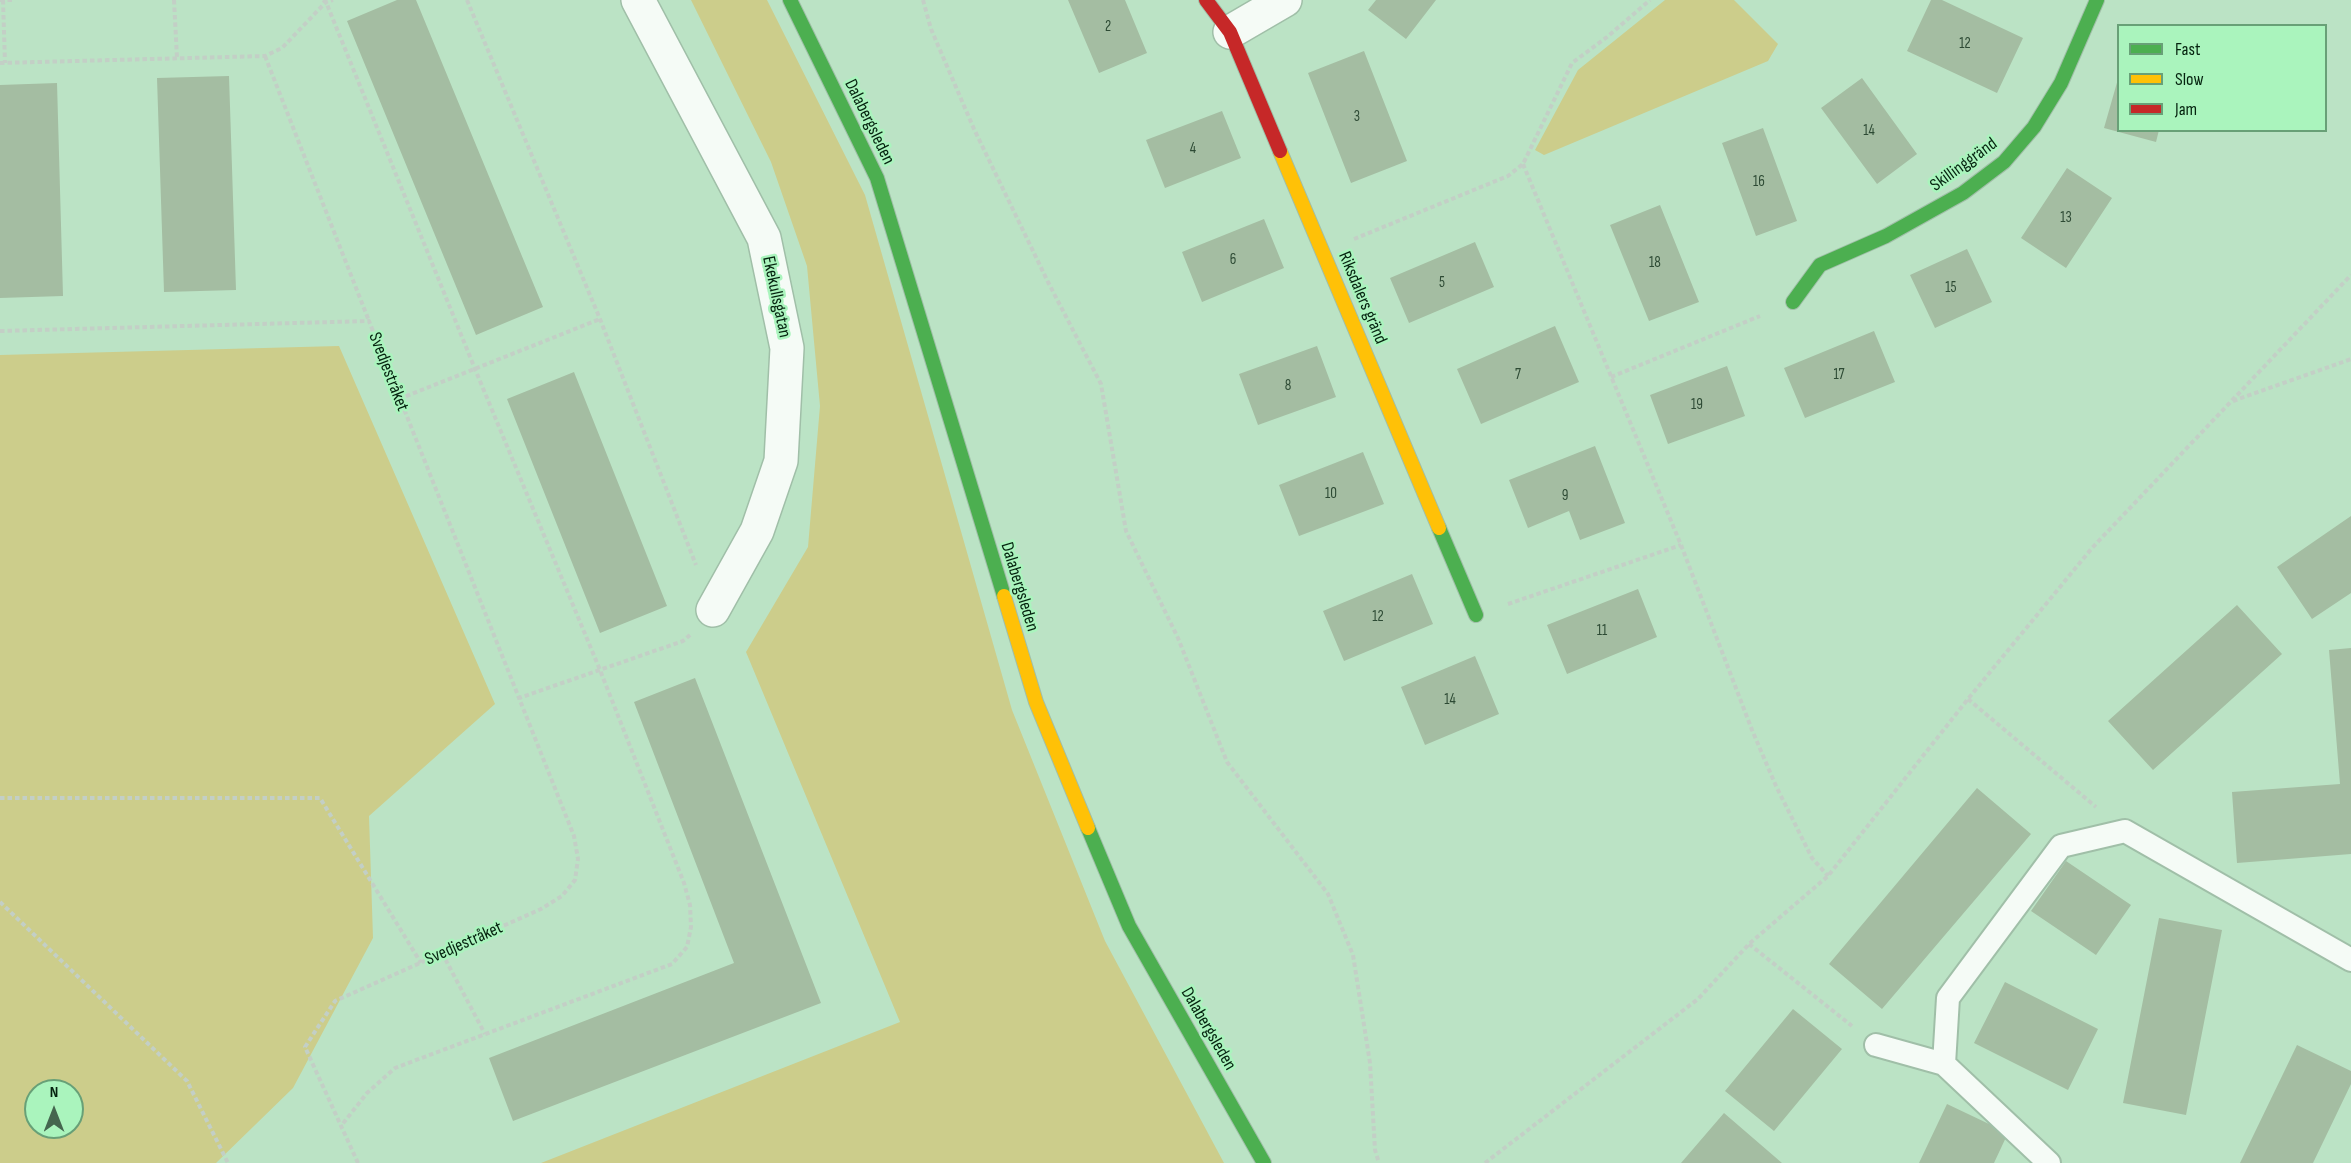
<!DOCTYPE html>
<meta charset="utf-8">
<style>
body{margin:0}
#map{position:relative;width:2351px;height:1163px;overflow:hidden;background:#bbe3c5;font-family:"Sofia Sans Condensed",sans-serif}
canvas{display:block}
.legend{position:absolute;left:2117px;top:24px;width:210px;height:108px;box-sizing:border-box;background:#aaf4bd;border:2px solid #68a077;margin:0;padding:8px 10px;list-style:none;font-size:18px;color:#05230f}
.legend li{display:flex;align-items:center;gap:12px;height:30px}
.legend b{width:30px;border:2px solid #68a077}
.north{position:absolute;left:24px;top:1079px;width:60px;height:60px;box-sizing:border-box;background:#aaf4bd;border:2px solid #68a077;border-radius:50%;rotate:0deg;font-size:16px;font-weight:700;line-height:24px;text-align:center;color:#05230f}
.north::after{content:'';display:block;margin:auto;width:21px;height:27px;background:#45664f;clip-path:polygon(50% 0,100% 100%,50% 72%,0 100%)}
</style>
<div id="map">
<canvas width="2351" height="1163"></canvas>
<ul class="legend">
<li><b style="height:8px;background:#4caf50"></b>Fast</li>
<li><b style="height:8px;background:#ffc107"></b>Slow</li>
<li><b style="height:8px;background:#c62828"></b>Jam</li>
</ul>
<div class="north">N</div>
</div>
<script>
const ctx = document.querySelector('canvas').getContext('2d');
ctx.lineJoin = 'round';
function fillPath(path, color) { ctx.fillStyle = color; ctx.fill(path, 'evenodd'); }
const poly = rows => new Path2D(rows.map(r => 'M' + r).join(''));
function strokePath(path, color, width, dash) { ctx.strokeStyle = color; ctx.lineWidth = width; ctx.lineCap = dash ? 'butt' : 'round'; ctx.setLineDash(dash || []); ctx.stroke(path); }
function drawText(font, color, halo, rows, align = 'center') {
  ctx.font = font + ' "Sofia Sans Condensed",sans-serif'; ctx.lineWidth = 5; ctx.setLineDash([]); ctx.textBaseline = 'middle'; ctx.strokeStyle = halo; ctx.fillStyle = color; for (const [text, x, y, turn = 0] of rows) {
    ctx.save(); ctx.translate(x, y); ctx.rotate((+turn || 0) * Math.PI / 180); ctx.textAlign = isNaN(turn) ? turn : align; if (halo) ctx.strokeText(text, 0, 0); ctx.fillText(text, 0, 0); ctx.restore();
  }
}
const green = poly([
 [691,0,767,0,865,195,1012,710,1105,941,1224,1163,541,1163,900,1022,746,652,808,547,820,406,807,266,771,162],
 [1665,0,1734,0,1778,44,1768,61,1544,155,1535,150,1578,70],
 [339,346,495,704,369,816,373,938,293,1088,216,1163,0,1163,0,355],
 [36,1091,72,1091,72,1127,36,1127]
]);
const building = poly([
 [397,0,416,0,543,307,476,335,347,21],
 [1068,0,1125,0,1147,53,1099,73],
 [1376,0,1436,0,1406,39,1368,10],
 [1931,0,1942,0,2023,38,1997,93,1907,51],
 [1364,51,1407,161,1351,183,1308,73],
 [229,76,236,290,164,292,157,78],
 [1862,78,1917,154,1877,184,1821,108],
 [2118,79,2118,130,2159,130,2156,142,2104,128],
 [57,83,63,296,0,298,0,85],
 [1222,111,1241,158,1165,188,1146,140],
 [1763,128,1797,221,1756,236,1722,143],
 [2067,168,2112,198,2066,268,2021,238],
 [1660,205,1699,302,1649,321,1610,225],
 [1264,219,1284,268,1202,302,1182,252],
 [1475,242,1494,287,1409,323,1390,278],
 [1967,249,1992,302,1935,328,1910,275],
 [1555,326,1579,382,1481,424,1457,369],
 [1874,331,1895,382,1805,418,1784,368],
 [1317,346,1336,397,1258,425,1239,374],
 [1727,366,1745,416,1668,444,1650,395],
 [574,372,667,606,600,633,507,399],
 [1595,446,1625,523,1580,540,1569,511,1528,528,1509,480],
 [1363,452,1384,504,1299,536,1279,485],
 [2351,516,2351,593,2312,619,2277,567],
 [1412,574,1433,624,1344,661,1323,611],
 [1638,589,1657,637,1567,674,1547,625],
 [2237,605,2282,654,2153,770,2108,721],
 [2351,648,2351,854,2237,863,2232,792,2340,784,2329,650],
 [1475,656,1499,714,1425,745,1401,687],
 [695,678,821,1003,513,1121,489,1058,734,963,634,702],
 [1977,788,2031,834,1882,1009,1829,964],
 [2066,861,2131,905,2096,955,2031,911],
 [2159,918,2222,930,2186,1115,2123,1103],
 [2005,982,2098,1029,2068,1090,1974,1043],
 [1793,1009,1842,1049,1774,1131,1725,1091],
 [2297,1045,2351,1071,2351,1084,2313,1163,2240,1163],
 [1947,1104,2008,1133,1994,1163,1919,1163],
 [1724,1113,1782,1163,1681,1163]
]);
const path = poly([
 [0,0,13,0],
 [3,0,5,63],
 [174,0,177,58],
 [323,0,326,2,475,369,600,670,684,883,690,905,691,927,687,947,672,964,395,1068,367,1093,341,1126],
 [467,0,600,319,696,565],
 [923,0,931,29,974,129,1048,282,1101,384,1126,531,1178,638,1227,762,1328,894,1353,955,1370,1063,1375,1150,1379,1163],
 [265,56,369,321],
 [0,63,265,56,282,48,326,2,333,0],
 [1523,164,1681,545,1752,730,1776,786,1812,858,1828,876],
 [1354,239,1508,176,1523,164,1572,63,1607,37,1650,0],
 [0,331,369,321,519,698],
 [1611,377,1760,316],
 [399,399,600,319],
 [2233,401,2351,359],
 [1508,604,1681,545],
 [1968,699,2096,807],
 [0,798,320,798,421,963],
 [0,902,187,1081,228,1163],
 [1749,944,1852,1026],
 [442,953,485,1034],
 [358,1163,305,1047,335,1001,541,909,562,896,575,880,578,859,574,836,519,698,683,641,690,635],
 [1485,1163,1698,999,1749,944,1828,876,1968,699,2092,548,2351,275]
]);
const lane = poly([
 [1876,1045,1944,1064,2049,1163],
 [1944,1064,1948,998,2061,846,2125,831,2351,960]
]);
const street = poly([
 [638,0,764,238,787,348,781,461,757,531,713,610],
 [1230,32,1285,0]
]);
const fast = poly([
 [790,0,877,178,1004,596],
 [1793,302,1820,265,1886,236,1963,193,2004,162,2034,127,2061,83,2097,0],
 [1439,528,1476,615],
 [1088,828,1129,926,1264,1163]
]);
const slow = poly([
 [1280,151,1439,528],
 [1004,596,1036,702,1088,828]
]);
const jam = poly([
 [1206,0,1230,32,1280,151]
]);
const numberNames = [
 ["2",1108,27],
 ["12",1965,44],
 ["3",1357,117],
 ["14",1869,131],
 ["4",1193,149],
 ["16",1759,182],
 ["13",2066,218],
 ["6",1233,260],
 ["18",1655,263],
 ["5",1442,283],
 ["15",1951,288],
 ["7",1518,375],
 ["17",1839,375],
 ["8",1288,386],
 ["19",1697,405],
 ["10",1331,494],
 ["9",1565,496],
 ["12",1378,617],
 ["11",1602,631],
 ["14",1450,700]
];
const streetNames = [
 ["Dalabergsleden",869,122,64],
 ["Skillinggränd",1964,165,-36],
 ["Ekekullsgatan",776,297,78],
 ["Riksdalers gränd",1362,298,67],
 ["Svedjestråket",388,372,69],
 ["Dalabergsleden",1019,587,73],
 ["Svedjestråket",464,944,-24],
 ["Dalabergsleden",1208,1029,60]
];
fillPath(green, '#cccd8b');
fillPath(building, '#a4bda2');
strokePath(lane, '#a0bfa8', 26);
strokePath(street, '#a0bfa8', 36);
strokePath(fast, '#a0bfa8', 16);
strokePath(slow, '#a0bfa8', 16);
strokePath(jam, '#a0bfa8', 16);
strokePath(path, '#c3cfc6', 4, [4.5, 3]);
strokePath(lane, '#f5fbf6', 22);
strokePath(street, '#f5fbf6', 33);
strokePath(fast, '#4caf50', 14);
strokePath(slow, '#ffc107', 14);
strokePath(jam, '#c62828', 14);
drawText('15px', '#2d4a34', null, numberNames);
drawText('18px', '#05230f', '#aaf4bd', streetNames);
</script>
